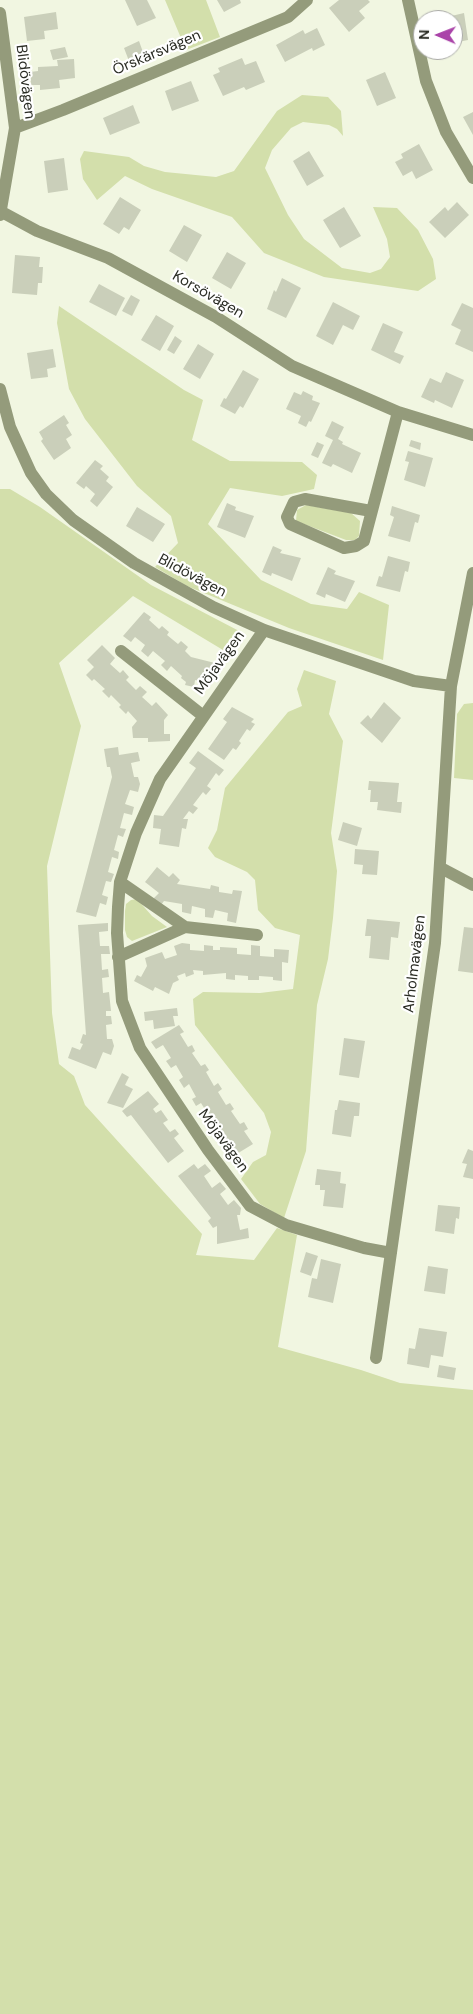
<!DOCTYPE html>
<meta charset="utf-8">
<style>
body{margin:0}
#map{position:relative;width:473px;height:2014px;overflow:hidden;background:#f1f6e1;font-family:"DM Sans",sans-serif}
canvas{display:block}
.north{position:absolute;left:413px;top:10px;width:50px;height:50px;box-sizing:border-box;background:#fff;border:1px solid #aaaba7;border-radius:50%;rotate:271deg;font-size:14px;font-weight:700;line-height:20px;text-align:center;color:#2a2c24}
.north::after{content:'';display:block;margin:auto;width:18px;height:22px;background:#aa44a9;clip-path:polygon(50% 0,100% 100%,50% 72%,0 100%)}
</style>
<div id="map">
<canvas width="473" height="2014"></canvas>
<div class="north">N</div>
</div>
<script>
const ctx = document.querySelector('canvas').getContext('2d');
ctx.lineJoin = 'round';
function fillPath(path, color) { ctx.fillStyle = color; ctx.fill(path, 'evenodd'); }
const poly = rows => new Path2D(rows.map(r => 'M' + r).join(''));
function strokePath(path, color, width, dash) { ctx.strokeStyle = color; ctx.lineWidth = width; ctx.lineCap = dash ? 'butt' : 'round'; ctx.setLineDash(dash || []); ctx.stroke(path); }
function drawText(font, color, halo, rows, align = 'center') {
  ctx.font = font + ' "DM Sans",sans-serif'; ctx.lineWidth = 4.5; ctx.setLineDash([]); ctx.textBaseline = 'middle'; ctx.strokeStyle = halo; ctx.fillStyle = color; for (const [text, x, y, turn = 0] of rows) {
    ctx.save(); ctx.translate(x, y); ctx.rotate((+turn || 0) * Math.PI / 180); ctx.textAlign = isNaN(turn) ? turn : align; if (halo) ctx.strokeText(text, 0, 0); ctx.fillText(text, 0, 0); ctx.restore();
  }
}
const green = poly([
 [165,0,206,0,220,37,186,50],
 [302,95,328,97,341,111,343,136,337,129,329,125,303,122,291,128,272,150,265,168,288,215,304,239,342,268,370,273,381,269,390,257,387,239,373,207,397,208,418,230,433,259,436,279,418,291,324,277,264,253,232,217,152,189,125,176,97,200,83,179,80,159,84,151,129,157,144,166,165,172,216,177,234,171,277,111],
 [59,306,184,390,203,400,192,440,230,461,302,462,317,475,314,489,282,496,230,488,208,524,261,580,311,604,347,609,359,592,389,605,383,660,289,628,187,586,155,567,178,543,171,516,137,486,85,419,69,389,57,323],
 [0,489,10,489,40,507,151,585,241,632,228,653,133,596,59,663,81,726,47,866,52,1013,59,1064,74,1076,85,1105,202,1234,196,1255,254,1260,277,1228,297,1235,278,1347,361,1370,400,1383,473,1390,473,2014,0,2014],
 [306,505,351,513,360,521,359,536,355,540,346,540,296,521,297,510],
 [304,670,336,681,329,714,343,741,331,833,337,871,333,918,328,959,317,1005,306,1151,284,1218,260,1204,241,1179,253,1162,266,1155,271,1132,264,1113,195,1025,193,999,203,992,260,993,293,989,300,935,275,928,258,910,255,880,247,872,215,857,208,848,217,830,225,788,288,712,302,706,297,689],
 [473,703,473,780,454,778,457,714,464,704],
 [137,899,152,916,167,927,132,941,127,937,125,930,125,911,126,904,131,900]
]);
const building = poly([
 [125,0,147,0,156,18,137,26],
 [217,0,240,0,241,3,224,12],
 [339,0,368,0,370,2,359,11,365,18,349,32,329,8],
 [442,11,443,18,464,13,468,40,453,43,453,20,430,20,429,14],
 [56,12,58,29,44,31,45,39,27,41,24,17],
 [317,28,325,45,313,51,312,48,285,62,276,45,303,30,305,34],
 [139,41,144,55,129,61,124,48],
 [65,47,68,57,53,60,50,50],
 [242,58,245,65,256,61,265,82,246,90,244,87,223,96,213,75,220,72,218,68],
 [74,59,75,78,59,80,60,88,40,90,40,85,31,85,30,72,38,71,38,67,58,66,57,60],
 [385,72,396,98,377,106,366,80],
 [191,81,199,101,172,111,165,91],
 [133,105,140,123,110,135,103,118],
 [473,112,473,135,463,117],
 [419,144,433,170,416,179,412,171,403,176,395,162,403,158,401,154],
 [309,151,324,176,307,186,293,161],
 [64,158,68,190,48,193,44,161],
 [120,197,141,210,129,230,124,227,119,234,103,224],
 [457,202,469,215,445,238,429,222,445,207,448,211],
 [344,207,361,236,340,248,323,220],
 [184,225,202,235,187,262,169,251],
 [227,252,246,263,231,289,212,278],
 [15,255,40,257,39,267,43,267,42,283,38,283,37,295,12,293],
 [282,278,301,288,286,318,267,309,274,290,276,292],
 [99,284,125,298,116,316,89,302],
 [131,295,140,300,132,316,122,311],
 [333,302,360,316,353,330,343,325,333,345,316,336],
 [462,303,473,308,473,352,455,344,461,330,451,325],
 [156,315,174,326,160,351,141,340],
 [383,323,403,332,394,352,404,356,400,364,371,350],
 [175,336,182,341,174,354,167,350],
 [198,344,214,354,200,379,183,369],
 [53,349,56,367,47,369,48,377,31,379,27,353],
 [243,370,259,379,243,408,240,406,235,414,220,406,224,398,226,399],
 [446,372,464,380,452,408,435,400,434,403,421,397,430,378,441,383],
 [303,391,313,396,312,400,320,403,311,422,309,421,306,427,298,423,301,416,286,409,294,392,301,395],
 [64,415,69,423,66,425,72,435,66,439,71,448,54,460,41,441,43,439,39,432],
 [332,421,344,427,338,439,343,442,342,444,361,453,352,473,333,464,331,467,322,463,333,440,325,436],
 [411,440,421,443,420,450,409,446],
 [317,442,324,445,318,458,311,455],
 [408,451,433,458,425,487,404,480,409,462,405,461],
 [95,460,103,466,100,469,109,477,106,481,113,487,97,507,90,501,95,494,86,486,84,489,76,483],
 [227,503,236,507,235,510,254,516,245,538,217,527],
 [392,506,420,515,418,523,415,522,410,542,388,536,394,517,390,515],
 [137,507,165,524,153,542,126,526],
 [273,546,282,550,280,553,301,558,292,581,272,573,271,576,262,572],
 [388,556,410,562,408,572,405,571,400,592,376,586,379,576,382,577],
 [328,567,336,571,334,574,355,581,345,602,326,594,325,598,316,594],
 [144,612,151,617,149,620,159,629,162,626,169,632,167,635,178,644,181,641,188,647,185,651,191,657,215,663,210,684,195,680,194,687,185,685,186,682,181,678,182,676,171,666,167,671,161,665,165,661,153,651,148,657,141,651,145,645,135,637,131,642,123,636],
 [102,645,115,658,110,664,120,673,123,670,129,677,126,680,136,690,140,686,147,692,142,697,152,706,156,702,168,715,164,720,164,734,170,734,170,741,148,742,148,738,133,738,132,727,137,721,128,711,126,714,119,707,121,705,111,695,109,698,102,691,105,689,94,679,92,681,86,675,94,667,87,660],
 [384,702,401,718,382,743,360,723,368,715,371,719],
 [232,707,254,719,251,722,255,724,250,731,247,729,239,741,241,743,236,750,233,748,224,760,208,749,227,722,223,719],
 [118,747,119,755,138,752,140,761,131,763,134,777,138,777,140,784,138,792,130,790,125,804,134,807,132,815,124,813,120,828,126,829,123,837,118,835,114,850,119,852,118,859,112,857,108,872,114,874,111,882,106,881,102,895,108,897,106,905,100,903,96,917,76,912,112,777,110,767,107,767,104,749],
 [198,751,224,770,219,776,216,773,207,786,211,789,206,795,203,792,193,805,198,808,193,814,189,811,183,819,188,819,186,829,182,828,179,847,159,844,161,829,153,828,154,815,163,816,196,768,189,763],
 [369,781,399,783,397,802,402,802,401,813,377,810,378,802,370,802,371,790,368,790],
 [343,822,362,828,357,846,338,840],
 [355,849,379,851,377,875,362,874,363,865,354,864],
 [157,867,169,877,173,873,180,880,177,884,210,889,211,885,219,887,219,892,232,894,233,890,242,891,236,923,227,921,228,913,215,910,213,918,205,917,205,909,192,906,191,914,182,912,182,904,164,901,161,905,153,899,159,893,145,882],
 [367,919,400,922,398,938,391,937,389,960,369,958,371,936,365,936],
 [108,923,108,931,99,932,100,946,109,946,110,954,101,954,102,970,108,969,109,977,102,978,103,993,109,992,111,1011,106,1011,106,1016,111,1016,112,1024,106,1025,107,1039,112,1039,114,1046,111,1055,103,1052,96,1069,68,1058,72,1047,80,1050,83,1044,80,1043,83,1034,86,1035,78,925],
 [464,927,473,928,473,973,458,971],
 [182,943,190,944,190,950,204,951,204,945,213,946,213,950,220,950,220,947,237,948,237,954,251,955,251,945,260,946,260,956,274,957,274,949,289,950,288,963,282,962,282,981,273,980,273,977,259,976,259,980,248,980,248,976,235,975,235,980,226,979,226,973,203,975,203,971,193,970,194,974,186,977,185,973,177,976,179,980,173,983,169,994,155,987,153,991,134,981,137,975,141,977,147,966,145,958,162,952,165,959,177,955,174,946],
 [177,1008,178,1016,173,1016,175,1026,154,1029,153,1020,145,1021,144,1012],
 [179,1025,184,1032,180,1034,188,1047,192,1045,195,1051,192,1053,201,1066,205,1064,209,1070,206,1072,214,1086,218,1083,222,1089,218,1092,226,1105,230,1103,234,1109,231,1111,240,1124,244,1122,248,1129,244,1131,253,1144,235,1155,227,1142,220,1146,216,1139,222,1135,214,1123,207,1127,203,1120,209,1116,201,1103,196,1106,192,1099,196,1097,189,1084,184,1088,179,1080,183,1077,176,1065,171,1068,166,1061,171,1058,163,1045,156,1049,151,1042],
 [344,1038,365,1041,359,1078,339,1075],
 [122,1073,129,1077,125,1085,133,1089,123,1108,107,1103],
 [148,1091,159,1104,153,1109,156,1113,161,1110,168,1120,163,1123,170,1132,175,1129,179,1134,174,1138,184,1151,168,1163,131,1115,127,1117,122,1111],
 [339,1100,360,1103,359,1116,354,1116,351,1137,332,1134,335,1110,337,1110],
 [468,1149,473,1151,473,1179,463,1177,467,1164,462,1163],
 [194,1164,198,1169,205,1164,211,1171,204,1176,212,1188,220,1182,226,1189,220,1194,228,1205,234,1200,241,1208,240,1215,237,1215,240,1230,248,1228,249,1238,217,1244,217,1226,213,1228,208,1221,211,1218,178,1176],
 [317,1169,341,1172,340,1183,346,1184,343,1208,323,1206,325,1190,320,1190,320,1185,315,1185],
 [438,1205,460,1207,459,1219,456,1218,454,1234,435,1231],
 [306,1252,318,1256,311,1276,300,1272],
 [321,1259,341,1264,333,1303,308,1297,312,1278,317,1279],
 [428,1266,448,1269,445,1294,424,1291],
 [419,1328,447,1332,443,1357,431,1355,429,1368,407,1364,409,1348,415,1349],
 [439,1365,456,1368,454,1380,437,1377]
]);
const street = poly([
 [408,0,426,81,446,132,473,178],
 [0,13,15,128,0,215],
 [15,128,63,110,288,17,307,0],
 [0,211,37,231,108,258,216,317,292,366,398,412,473,435],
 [0,389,10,427,31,473,46,494,73,520,134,563,213,607,264,630,414,681,451,686],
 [371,511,305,499,294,502,287,517,290,524,344,548,356,546,364,541,398,412],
 [264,630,160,779,136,833,120,882,118,907,117,933,122,1001,140,1048,208,1150,250,1206,286,1225,364,1248,391,1253],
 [121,651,202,715],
 [441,868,473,885],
 [120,882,185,927],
 [118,957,185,927,257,935],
 [376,1358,435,943,451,686,473,573]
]);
const streetNames = [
 ["Örskärsvägen",157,53,-23],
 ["Blidövägen",25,82,83],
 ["Korsövägen",208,295,30],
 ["Blidövägen",192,576,28],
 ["Möjavägen",220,663,-54],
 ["Arholmavägen",415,964,-83],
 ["Möjavägen",223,1141,54]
];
fillPath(green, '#d3dfab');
fillPath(building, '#cacfba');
strokePath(street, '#949b7b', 12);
drawText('15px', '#2a2c24', '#fff', streetNames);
</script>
